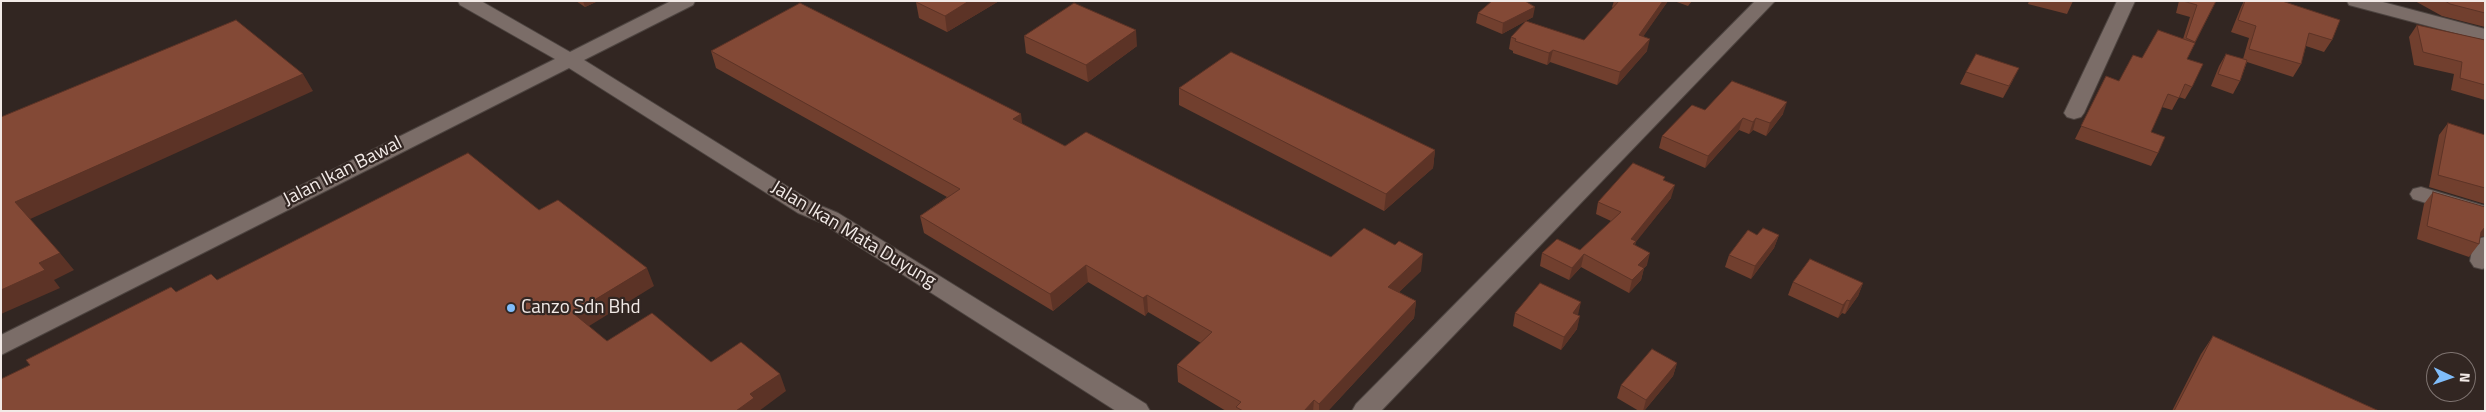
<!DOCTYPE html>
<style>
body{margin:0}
#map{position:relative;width:2486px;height:412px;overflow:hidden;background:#322622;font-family:"Titillium Web",sans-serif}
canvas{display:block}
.frame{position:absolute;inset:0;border:2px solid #f2eae7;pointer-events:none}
.north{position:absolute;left:2426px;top:352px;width:50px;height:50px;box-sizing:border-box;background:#322622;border:1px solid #7f7471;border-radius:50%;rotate:93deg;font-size:14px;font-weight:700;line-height:20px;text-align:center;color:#f2eae7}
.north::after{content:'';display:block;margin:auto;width:18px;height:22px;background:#80bdfa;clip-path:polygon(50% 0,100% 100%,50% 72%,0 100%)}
</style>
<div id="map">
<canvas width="2486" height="412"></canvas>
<div class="frame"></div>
<div class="north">N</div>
</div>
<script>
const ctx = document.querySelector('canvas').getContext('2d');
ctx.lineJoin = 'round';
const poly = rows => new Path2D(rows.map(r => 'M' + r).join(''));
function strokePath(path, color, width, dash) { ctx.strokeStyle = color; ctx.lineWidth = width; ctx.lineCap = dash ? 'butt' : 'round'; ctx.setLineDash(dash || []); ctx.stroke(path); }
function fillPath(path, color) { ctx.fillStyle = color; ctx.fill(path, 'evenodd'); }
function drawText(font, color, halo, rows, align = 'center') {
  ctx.font = font + ' "Titillium Web",sans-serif'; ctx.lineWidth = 4.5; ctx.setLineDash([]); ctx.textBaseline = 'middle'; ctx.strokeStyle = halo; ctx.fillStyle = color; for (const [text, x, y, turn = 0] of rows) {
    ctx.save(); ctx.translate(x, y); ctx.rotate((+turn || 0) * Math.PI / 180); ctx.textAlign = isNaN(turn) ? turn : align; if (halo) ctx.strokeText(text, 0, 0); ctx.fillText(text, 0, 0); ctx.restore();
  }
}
const minor = poly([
 [458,1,481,1,570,52,671,1,695,1,693,5,584,60,814,203,838,213,1146,404,1150,411,1116,411,822,223,798,213,569,68,1,355,1,335,555,59,460,5,458,1],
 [1755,1,1775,1,1381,411,1352,411,1356,404,1755,1],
 [2117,1,2135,1,2084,113,2081,117,2074,119,2067,117,2064,113,2117,1],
 [2347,1,2379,1,2485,29,2485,41,2349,5,2347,1],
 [2421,187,2485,206,2485,221,2413,199,2410,194,2413,189,2421,187],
 [2485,237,2485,268,2482,269,2474,267,2470,261,2473,245,2477,239,2485,237]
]);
const wall = poly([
 [576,1,598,1,585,7],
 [999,1,947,32,919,18,916,2],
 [1614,1,1668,1,1643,36,1647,51,1617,85,1550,62,1547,65,1513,53,1513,51,1509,49,1511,37,1584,40,1613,8,1612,7],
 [1674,1,1692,1,1688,6],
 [2029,1,2073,1,2067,14,2028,4],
 [2179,1,2216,1,2187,59,2192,87,2185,99,2179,97,2172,110,2162,107,2151,132,2158,153,2151,166,2075,139,2106,76,2119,81,2142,58,2183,39,2190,17,2176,13],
 [2244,1,2282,1,2332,40,2324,52,2306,46,2301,64,2293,77,2247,62,2240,81,2233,94,2211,86,2219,66,2226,54,2243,59,2249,38,2231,32,2241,7],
 [2415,1,2485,1,2485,27,2442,16],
 [1478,13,1533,17,1502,34,1476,23],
 [2417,25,2485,40,2485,100,2451,90,2454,74,2414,65,2409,37],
 [1024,36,1137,46,1088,82,1026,53],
 [711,51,1022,124,1065,146,1331,257,1421,271,1399,292,1416,301,1414,318,1328,411,1226,411,1178,382,1177,365,1201,343,1148,312,1145,316,1088,282,1053,311,924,233,920,216,947,197,716,68],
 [1966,72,2013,80,2003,98,1960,84],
 [1179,88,1435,150,1433,168,1384,211,1179,105],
 [1705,110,1783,114,1766,136,1753,130,1749,134,1739,130,1705,168,1659,148,1662,136],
 [2448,123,2485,135,2485,204,2429,187,2439,135],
 [1664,181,1671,198,1636,241,1635,245,1647,265,1644,268,1641,280,1629,293,1581,267,1569,280,1540,266,1542,253,1580,250,1611,221,1596,214,1598,202],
 [2433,192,2480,237,2479,244,2469,257,2417,239,2424,204],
 [1757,235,1779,235,1774,248,1751,279,1725,267,1729,255],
 [1793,282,1863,283,1858,296,1845,314,1842,313,1838,318,1788,295],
 [1515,313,1578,315,1577,329,1561,350,1513,326],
 [2213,336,2379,411,2172,411,2201,354],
 [1677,363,1673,376,1644,411,1639,411,1617,398,1621,385]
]);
const shadedWall = poly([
 [583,1,598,1,585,7],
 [969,1,999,1,947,32,945,16],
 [1663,1,1668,1,1636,47,1639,35],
 [1535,7,1533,17,1502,34,1503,23],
 [1136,30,1137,46,1088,82,1086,65],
 [1650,39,1647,51,1617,85,1620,72],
 [1553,50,1550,62,1547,65,1549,53],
 [2019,68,2013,80,2003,98,2009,86],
 [303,74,313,91,28,220,15,202],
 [1787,102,1783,114,1766,136,1770,123],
 [1021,114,1023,130,1013,119],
 [1743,118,1739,130,1705,168,1708,156],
 [1756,118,1753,130,1749,134,1753,122],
 [1435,150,1433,168,1384,211,1386,194],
 [1675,185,1671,198,1636,242,1636,241,1633,254,1631,239],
 [2485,226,2485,236,2475,238],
 [1779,235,1774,248,1751,279,1755,266],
 [60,253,74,270,54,280,60,288,1,314,1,290,39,263],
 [1650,253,1647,265,1644,268,1641,280,1629,293,1632,280,1638,265],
 [1423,254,1421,271,1387,304,1388,287],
 [1584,254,1581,267,1569,280,1572,268],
 [1086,265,1088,282,1053,311,1050,294],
 [647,268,654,286,581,331,573,313],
 [1863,283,1858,296,1845,314,1850,301],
 [1147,295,1148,312,1145,316,1143,298],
 [1847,300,1842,313,1838,318,1843,305],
 [1416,301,1414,318,1328,411,1319,411,1319,404],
 [1581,302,1578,315,1573,313],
 [1580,316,1577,329,1561,350,1564,337],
 [1677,363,1673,376,1644,411,1643,411,1646,400],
 [780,374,786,391,759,411,736,411,750,394],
 [1314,400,1313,411,1304,411]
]);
const building = poly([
 [916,1,969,1,945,16,916,2,916,1],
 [1492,1,1525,1,1535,7,1503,23,1478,13,1492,1],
 [1619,1,1663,1,1639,35,1650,39,1620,72,1553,50,1549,53,1515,41,1516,39,1511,37,1526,21,1584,40,1619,1],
 [2183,1,2216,1,2195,42,2186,38,2197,5,2183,1],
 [2245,1,2282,1,2340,20,2332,40,2309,33,2301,64,2249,49,2256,26,2238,20,2245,1],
 [2445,1,2485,1,2485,13,2450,4,2445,1],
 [800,3,1021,114,1013,119,1065,146,1086,132,1331,257,1364,228,1395,245,1399,241,1423,254,1388,287,1416,301,1319,404,1314,400,1304,411,1243,411,1236,407,1241,402,1177,365,1212,332,1147,295,1143,298,1086,265,1050,294,920,216,960,189,711,51,800,3],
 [1074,3,1136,30,1086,65,1024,36,1074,3],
 [236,20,303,74,15,202,60,253,39,263,45,270,1,290,1,117,236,20],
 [2417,25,2485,40,2485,85,2460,78,2462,62,2423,52,2417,25],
 [2158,30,2195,43,2187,59,2203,64,2192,87,2185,84,2179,98,2168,94,2151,132,2165,137,2158,153,2081,126,2106,76,2119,81,2133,55,2142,58,2158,30],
 [1231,52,1435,150,1386,194,1179,88,1231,52],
 [1976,54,2019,68,2009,86,1966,72,1976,54],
 [2226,54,2247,60,2240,81,2218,74,2226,54],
 [1732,81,1787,102,1770,123,1756,118,1753,122,1743,118,1708,156,1662,136,1692,105,1705,110,1732,81],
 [2448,123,2485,135,2485,188,2438,175,2448,123],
 [468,153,539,210,558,200,647,268,573,313,607,341,652,313,711,362,741,342,780,374,750,394,754,398,736,411,1,411,1,379,30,365,26,360,171,287,176,292,211,274,217,280,468,153],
 [1633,163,1665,177,1663,180,1675,185,1631,239,1636,241,1633,244,1650,253,1638,265,1644,268,1632,280,1584,254,1572,268,1542,253,1557,239,1580,250,1621,212,1598,202,1633,163],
 [2433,192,2485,207,2485,227,2481,232,2479,244,2427,226,2433,192],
 [1763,228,1779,235,1755,266,1729,255,1748,230,1757,235,1763,228],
 [1810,259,1863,283,1850,301,1847,300,1843,305,1793,282,1810,259],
 [1540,283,1581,302,1573,313,1580,316,1564,337,1515,313,1540,283],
 [2213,336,2379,411,2174,411,2213,336],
 [1652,349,1677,363,1646,400,1621,385,1652,349]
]);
const markers = [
 [511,308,5,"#80bdfa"]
];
const streetNames = [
 ["Jalan Ikan Bawal",343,172,-27],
 ["Jalan Ikan Mata Duyung",853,235,31]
];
const poiNames = [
 ["Canzo Sdn Bhd",521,308]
];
strokePath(minor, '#4d4440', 2);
fillPath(minor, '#7b6d68');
fillPath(wall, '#713f2e');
fillPath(shadedWall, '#5c3326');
fillPath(building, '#834936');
strokePath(building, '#5c3326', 1);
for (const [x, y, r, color] of markers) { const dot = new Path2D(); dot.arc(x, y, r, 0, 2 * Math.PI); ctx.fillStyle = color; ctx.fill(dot); strokePath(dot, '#322622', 2); }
drawText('19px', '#f2eae7', '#322622', streetNames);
drawText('19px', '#f2eae7', '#322622', poiNames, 'left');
</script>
